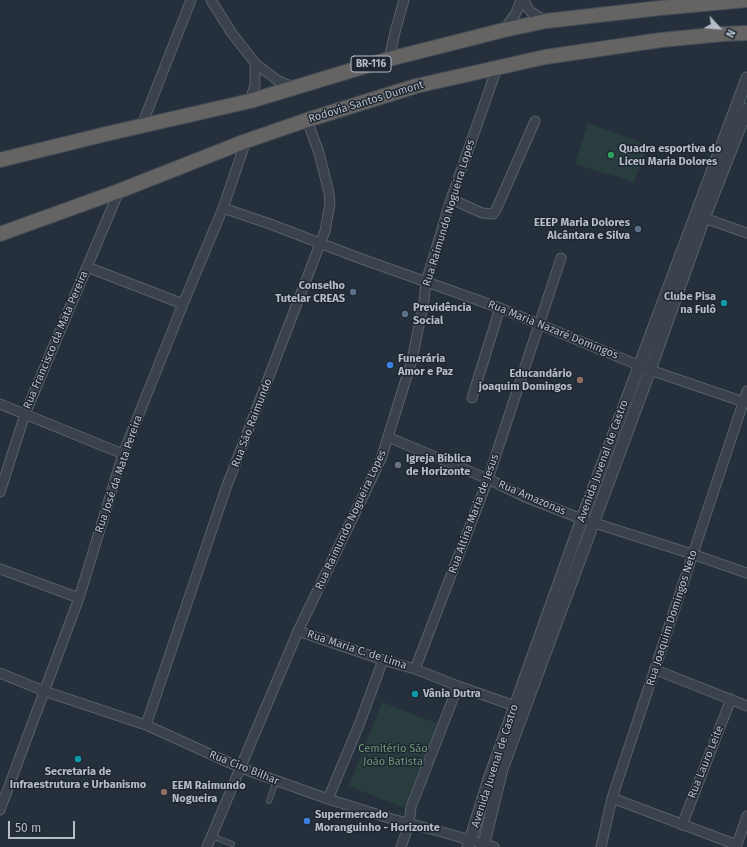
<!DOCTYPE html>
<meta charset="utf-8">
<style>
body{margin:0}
#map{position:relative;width:747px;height:847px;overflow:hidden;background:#26303c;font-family:"Fira Sans",sans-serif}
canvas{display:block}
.north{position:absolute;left:699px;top:8px;width:40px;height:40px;-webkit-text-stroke:3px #1e2732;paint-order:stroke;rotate:116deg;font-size:11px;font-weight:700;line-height:16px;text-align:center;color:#b5bdc8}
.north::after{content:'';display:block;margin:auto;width:14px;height:18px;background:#b5bdc8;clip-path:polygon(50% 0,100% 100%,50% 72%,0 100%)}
.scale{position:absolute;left:8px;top:821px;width:67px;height:18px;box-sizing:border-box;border:2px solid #b5bdc8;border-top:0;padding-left:5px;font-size:12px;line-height:14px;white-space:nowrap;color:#b5bdc8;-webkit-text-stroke:3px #1e2732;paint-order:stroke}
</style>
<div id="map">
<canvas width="747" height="847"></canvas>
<div class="north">N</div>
<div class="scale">50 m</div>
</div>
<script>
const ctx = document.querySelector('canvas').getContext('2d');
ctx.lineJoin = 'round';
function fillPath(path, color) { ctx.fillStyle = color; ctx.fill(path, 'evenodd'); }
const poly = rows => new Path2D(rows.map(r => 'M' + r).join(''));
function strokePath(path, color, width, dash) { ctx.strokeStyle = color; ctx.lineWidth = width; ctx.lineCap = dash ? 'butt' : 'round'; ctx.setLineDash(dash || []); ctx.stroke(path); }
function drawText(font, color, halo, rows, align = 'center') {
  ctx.font = font + ' "Fira Sans",sans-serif'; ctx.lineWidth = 3; ctx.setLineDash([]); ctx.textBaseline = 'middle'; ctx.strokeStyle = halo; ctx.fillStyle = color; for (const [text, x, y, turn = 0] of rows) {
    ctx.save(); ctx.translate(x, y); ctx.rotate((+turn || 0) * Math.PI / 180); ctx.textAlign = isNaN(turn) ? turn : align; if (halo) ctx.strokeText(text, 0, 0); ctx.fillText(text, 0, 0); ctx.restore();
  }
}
const green = poly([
 [588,123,648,145,634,182,575,164],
 [382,702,438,724,404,808,349,786]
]);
const service = poly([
 [269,801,276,781],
 [212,836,232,844]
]);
const minor = poly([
 [211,0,231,32,255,63,277,80,293,87],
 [524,0,527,7,531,12,546,21],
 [504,30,516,13,521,0],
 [389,59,395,32,404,0],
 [250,101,255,85,255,63],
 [142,125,191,0],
 [451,199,482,213,493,214,496,210,535,121],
 [223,208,270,224,359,258,500,308,650,370,747,403],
 [704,218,747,233],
 [87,267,183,304],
 [472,398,500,308],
 [0,404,123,454],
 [388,437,488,479,525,497,582,519,692,554,747,573],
 [0,492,25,414,119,191],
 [0,569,79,598],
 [298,631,383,660,415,669,458,686,515,706],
 [415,669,488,479,561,258],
 [656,670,747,706],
 [0,673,44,691,146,725,241,768,328,799,392,819,442,832,494,847],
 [146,725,226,488,325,231,330,204,329,193,319,153,307,120],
 [612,798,737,845],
 [328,799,359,725,383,660],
 [0,810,79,598,123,454,183,304,223,208,246,141],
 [682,825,731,699],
 [207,847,298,631,381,459,412,360,424,301,426,282,451,199,497,68],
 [401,847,409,824,411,807,458,686],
 [601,847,612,798,747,391],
 [736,847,747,816]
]);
const tertiary = poly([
 [468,847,489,779,582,519,747,78],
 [483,847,502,769,650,370,704,218,747,109]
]);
const trunk = poly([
 [0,160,106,134,250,101,389,59,504,30,546,21,660,8,747,0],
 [0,234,119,191,246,141,307,120,416,86,545,57,661,40,723,34,747,33]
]);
const markers = [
 [611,155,4,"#2e9e5b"],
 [638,229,4,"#5c6f8a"],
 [353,292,4,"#5c6f8a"],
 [724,303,4,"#0f9aa8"],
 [405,314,4,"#5c6f8a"],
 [390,365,4,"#3f7fe0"],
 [580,380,4,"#8d6e63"],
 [398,465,4,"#6b7280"],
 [415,694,4,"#0f9aa8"],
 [78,759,4,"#0f9aa8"],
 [164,792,4,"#8d6e63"],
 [307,821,4,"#3f7fe0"]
];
const shields = [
 [371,64,40]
];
const shieldNames = [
 ["BR-116",371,64]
];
const streetNames = [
 ["Rodovia Santos Dumont",366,102,-17],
 ["Rua Raimundo Nogueira Lopes",449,213,-73],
 ["Rua Maria Nazaré Domingos",553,330,22],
 ["Rua Francisco da Mata Pereira",56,340,-67],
 ["Rua São Raimundo",252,423,-69],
 ["Avenida Juvenal de Castro",603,461,-70],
 ["Rua José da Mata Pereira",119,474,-71],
 ["Rua Amazonas",532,498,23],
 ["Rua Altina Maria de Jesus",474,514,-70],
 ["Rua Raimundo Nogueira Lopes",351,520,-65],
 ["Rua Joaquim Domingos Neto",672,618,-72],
 ["Rua Maria C. de Lima",357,650,18],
 ["Rua Lauro Leite",706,762,-68],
 ["Avenida Juvenal de Castro",495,766,-72],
 ["Rua Ciro Bilhar",244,768,22]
];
const poiNames = [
 ["Quadra esportiva do",619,149],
 ["Liceu Maria Dolores",619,162],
 ["EEEP Maria Dolores",630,223,"right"],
 ["Alcântara e Silva",630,236,"right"],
 ["Conselho",345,286,"right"],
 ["Tutelar CREAS",345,299,"right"],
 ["Clube Pisa",716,297,"right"],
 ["na Fulô",716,310,"right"],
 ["Previdência",413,308],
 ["Social",413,321],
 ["Funerária",398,359],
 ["Amor e Paz",398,372],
 ["Educandário",572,374,"right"],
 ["joaquim Domingos",572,387,"right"],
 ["Igreja Bíblica",406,459],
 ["de Horizonte",406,472],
 ["Vânia Dutra",423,694],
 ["Secretaria de",78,772,"center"],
 ["Infraestrutura e Urbanismo",78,785,"center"],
 ["EEM Raimundo",172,786],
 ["Nogueira",172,799],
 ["Supermercado",315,815],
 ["Moranguinho - Horizonte",315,828]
];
const parkNames = [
 ["Cemitério São",393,749],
 ["João Batista",393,762]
];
fillPath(green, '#293d3e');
strokePath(service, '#57606b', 6);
strokePath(minor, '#57606b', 11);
strokePath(tertiary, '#57606b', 13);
strokePath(trunk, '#444d58', 16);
strokePath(service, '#39424d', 4.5);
strokePath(minor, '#39424d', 9);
strokePath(tertiary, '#39424d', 11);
strokePath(trunk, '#656462', 14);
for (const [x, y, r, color] of markers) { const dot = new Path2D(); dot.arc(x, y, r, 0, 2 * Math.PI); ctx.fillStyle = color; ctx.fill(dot); strokePath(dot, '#1e2732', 1.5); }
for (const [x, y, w] of shields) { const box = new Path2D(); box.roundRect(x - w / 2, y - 8, w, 16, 3); ctx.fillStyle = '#1e2732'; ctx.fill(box); strokePath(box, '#b5bdc8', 1); }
drawText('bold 10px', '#b5bdc8', null, shieldNames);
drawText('11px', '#b5bdc8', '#1e2732', streetNames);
drawText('bold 11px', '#b5bdc8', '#1e2732', poiNames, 'left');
drawText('11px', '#6e9777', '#1e2732', parkNames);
</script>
